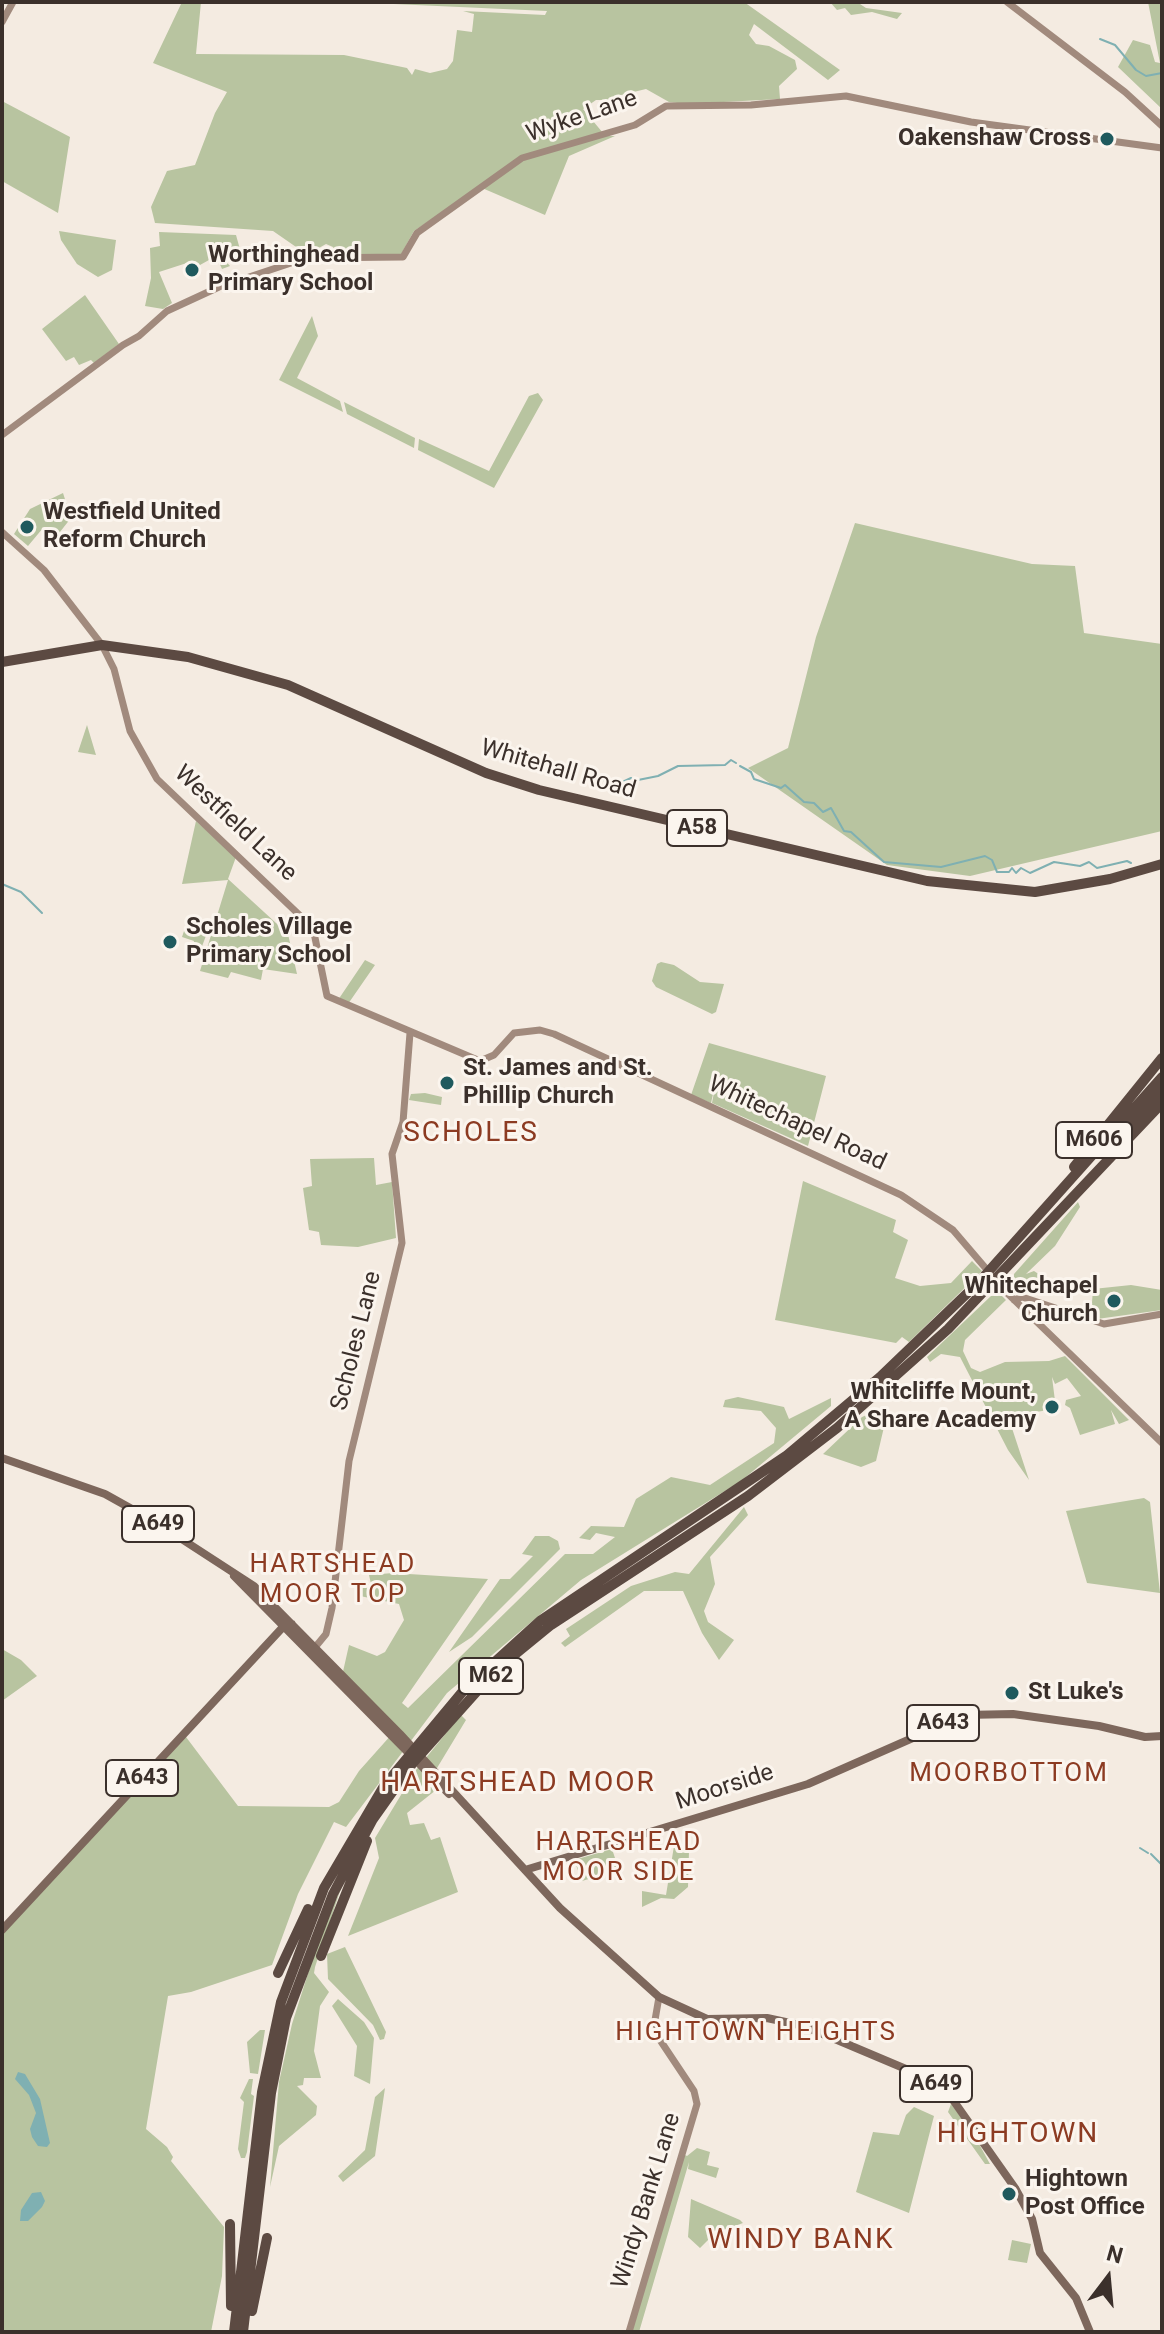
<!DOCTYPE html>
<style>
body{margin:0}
#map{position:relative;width:1164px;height:2334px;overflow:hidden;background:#f4ebe1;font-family:Roboto,sans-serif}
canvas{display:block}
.frame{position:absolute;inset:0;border:4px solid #3b302b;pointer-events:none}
.north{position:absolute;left:1068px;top:2238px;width:80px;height:80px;-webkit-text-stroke:6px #fbf5ee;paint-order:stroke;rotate:16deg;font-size:22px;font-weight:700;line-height:32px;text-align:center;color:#3b302b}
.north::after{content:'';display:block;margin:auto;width:28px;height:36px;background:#3b302b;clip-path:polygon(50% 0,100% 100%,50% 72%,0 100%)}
</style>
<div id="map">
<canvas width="1164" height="2334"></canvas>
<div class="frame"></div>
<div class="north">N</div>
</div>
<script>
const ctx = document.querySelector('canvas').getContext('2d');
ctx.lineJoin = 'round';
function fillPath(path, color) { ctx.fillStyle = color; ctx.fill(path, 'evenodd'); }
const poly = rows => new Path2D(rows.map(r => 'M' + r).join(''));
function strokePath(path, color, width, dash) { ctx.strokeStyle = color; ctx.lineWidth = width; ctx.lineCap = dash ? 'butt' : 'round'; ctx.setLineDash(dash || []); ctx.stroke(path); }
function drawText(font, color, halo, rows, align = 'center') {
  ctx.font = font + ' Roboto,sans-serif'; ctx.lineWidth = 6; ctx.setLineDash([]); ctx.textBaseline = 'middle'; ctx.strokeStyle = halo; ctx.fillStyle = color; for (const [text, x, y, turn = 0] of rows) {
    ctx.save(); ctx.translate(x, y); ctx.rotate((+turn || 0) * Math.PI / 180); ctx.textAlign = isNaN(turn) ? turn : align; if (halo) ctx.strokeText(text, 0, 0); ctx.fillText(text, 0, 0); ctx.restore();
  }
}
const green = poly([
 [182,2,201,2,196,54,344,55,407,68,412,75,415,69,430,73,447,69,453,61,457,30,472,32,474,14,463,11,545,15,547,11,350,2,744,2,840,70,828,80,754,24,749,35,756,44,769,46,795,60,797,69,779,86,780,99,686,104,669,102,646,89,617,96,618,105,615,109,604,100,596,100,583,109,603,133,627,125,604,136,615,136,569,156,545,215,482,188,522,158,545,152,530,153,414,231,400,256,335,255,333,247,326,244,303,257,299,249,273,231,155,223,151,207,167,171,195,165,215,113,227,92,153,63],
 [830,2,857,2,866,8,902,13,897,19,872,12,851,15,845,8,837,10],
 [1148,2,1162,2,1162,109,1118,67,1133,40,1150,45,1155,62,1160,63],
 [2,101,70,137,58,213,2,181],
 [59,231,116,240,112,270,98,277,77,264,61,240],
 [159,232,236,235,241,253,222,257,230,266,222,269,219,262,211,264,209,260,200,265,196,266,193,261,159,272,172,303,163,309,145,306,151,278,150,248,160,246],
 [85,295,119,344,94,363,91,360,79,365,74,357,66,361,42,329],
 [312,316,318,336,297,378,340,401,343,412,279,380],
 [538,393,543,400,494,488,418,450,419,439,489,471,529,396],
 [344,402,415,438,414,448,347,414],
 [63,493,71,518,56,537,43,528,28,546,14,534,30,509],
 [855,523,1032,564,1075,566,1084,633,1162,644,1162,831,970,876,887,865,748,768,788,748,816,637],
 [87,725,96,755,78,752],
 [196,821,236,857,228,879,288,934,297,974,263,969,261,980,231,972,228,978,200,971,228,880,182,884],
 [185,928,207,933,201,949,193,946,194,941,182,937],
 [365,960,375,965,348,1004,338,1000],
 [661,962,674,965,700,982,724,984,716,1012,712,1014,656,987,652,981,657,964],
 [709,1043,826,1076,808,1146,712,1103,719,1067,711,1103,691,1095],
 [425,1093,442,1097,441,1105,409,1100,411,1094],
 [374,1158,376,1185,392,1182,396,1238,358,1247,321,1245,319,1232,309,1230,303,1188,312,1186,310,1159],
 [803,1181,896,1220,893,1232,908,1240,895,1278,920,1286,951,1283,972,1261,982,1271,909,1342,902,1337,896,1343,775,1320],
 [1078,1202,1080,1207,1055,1246,1026,1274,1034,1271,1040,1275,1029,1294,1019,1293,1014,1288,1014,1274],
 [1131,1285,1162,1290,1162,1310,1097,1319,1091,1316,1093,1289],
 [1000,1294,1006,1300,965,1340,963,1351,971,1368,980,1372,1005,1362,1049,1361,1065,1356,1129,1420,1119,1424,1111,1410,1115,1424,1080,1435,1070,1408,1065,1405,1066,1400,1081,1396,1067,1378,1055,1384,1052,1377,1056,1409,1008,1416,1029,1480,1008,1450,960,1357,941,1354,930,1362,927,1357,991,1296],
 [738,1397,784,1407,789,1419,831,1398,831,1406,741,1481,581,1580,447,1693,346,1827,334,1822,298,1894,272,1965,191,1992,168,1996,146,2129,167,2147,173,2157,171,2161,224,2227,222,2276,211,2332,2,2332,2,1930,183,1733,238,1806,329,1807,339,1802,359,1771,392,1734,342,1676,349,1645,377,1656,385,1652,404,1620,399,1604,360,1596,363,1585,371,1584,369,1575,393,1573,488,1579,402,1703,408,1708,565,1554,593,1554,615,1537,596,1533,590,1540,579,1538,591,1526,624,1527,636,1499,671,1477,710,1485,774,1443,776,1428,761,1411,723,1407,725,1400],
 [885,1407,888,1410,876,1461,861,1467,823,1454,862,1417],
 [1144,1498,1150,1502,1160,1593,1087,1583,1066,1511],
 [744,1507,748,1515,710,1557,715,1584,704,1611,708,1622,734,1640,719,1660,702,1633,683,1591,644,1591,565,1647,561,1643,570,1636,566,1629,631,1586,675,1572,689,1574],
 [535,1536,549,1536,558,1541,560,1549,472,1637,449,1652,500,1579,510,1579,533,1556,522,1554],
 [2,1649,21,1660,37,1676,2,1701],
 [461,1715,466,1720,437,1768,436,1790,407,1813,410,1825,424,1823,431,1840,440,1837,458,1892,348,1936,379,1858,375,1838,416,1770],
 [674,1846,689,1851,688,1887,674,1899,661,1898,642,1907,642,1891,666,1895],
 [612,1849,619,1870,582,1881,574,1860],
 [342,1885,315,1967,314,1973,329,1992,320,2006,314,2051,321,2078,304,2078,303,2085,297,2086,317,2106,316,2115,279,2146,270,2187,279,2082,292,2024,317,1945],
 [345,1947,386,2032,384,2039,380,2040,373,2025,328,1979,327,1954],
 [338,1999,364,2022,374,2038,370,2084,354,2076,357,2046,332,2006],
 [260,2030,265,2030,258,2074,250,2073,247,2042],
 [249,2079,253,2079,251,2094,254,2096,247,2152,245,2158,241,2158,238,2149,244,2102,240,2098],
 [385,2088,375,2156,343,2182,338,2176,365,2150,375,2097],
 [951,2104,973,2133,990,2164,985,2164,948,2112],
 [914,2107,934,2116,909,2213,856,2192,873,2132,899,2135,906,2115],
 [697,2148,710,2152,707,2165,719,2168,716,2178,688,2169,689,2162,639,2332,629,2332,683,2154,687,2156],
 [691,2199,740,2220,743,2223,715,2233,700,2248,688,2237],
 [1012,2240,1031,2244,1027,2263,1008,2260]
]);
const water = poly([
 [18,2072,25,2074,40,2099,50,2143,47,2147,38,2146,32,2137,30,2129,36,2113,29,2095,15,2079],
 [41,2192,45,2201,42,2207,28,2221,20,2221,21,2210,32,2193]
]);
const stream = poly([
 [1100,39,1115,45,1136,70,1146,76,1162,73],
 [740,766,751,772,754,779,781,788,785,785,804,802,814,803,823,812,831,808,844,831,851,832,884,862,941,867,985,856,992,860,997,872,1009,872,1012,868,1016,873,1021,868,1030,873,1054,862,1080,866,1089,862,1097,868,1127,861,1131,863],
 [592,777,618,784,631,778,638,780,658,776,678,766,725,765,731,760,736,763],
 [2,884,21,892,42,913],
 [1140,1848,1148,1853],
 [1151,1854,1162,1865]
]);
const secondary = poly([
 [1007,2,1125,92,1162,126],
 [2,22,13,2],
 [2,435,123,345,139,336,167,311,219,287,306,258,403,257,417,233,522,158,635,125,666,106,751,105,846,96,971,122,1162,148],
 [2,532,44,570,102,645,114,669,130,731,157,779,313,928,327,996,480,1061,494,1055,514,1033,540,1030,554,1034,901,1195,953,1230,1006,1292,1162,1443],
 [1014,1300,1022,1297,1104,1324,1162,1314],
 [312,1651,326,1634,332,1608,349,1461,402,1243,392,1154,403,1122,410,1033],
 [629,2332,697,2104,694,2091,660,2040,655,2020,659,1997]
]);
const primary = poly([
 [2,1458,105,1494,157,1523,254,1586,400,1734,560,1908,659,1997,707,2019,767,2018,804,2026,932,2080,953,2100,1015,2188,1032,2219,1040,2253,1076,2298,1090,2332],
 [234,1576,449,1794],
 [525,1870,808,1784,965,1715,1013,1714,1099,1726,1145,1737,1162,1736],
 [2,1930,283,1627,292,1624]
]);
const highway = poly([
 [2,662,102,645,188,657,288,685,486,773,539,790,927,881,1035,892,1110,879,1162,864],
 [1125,1133,1162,1089],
 [1074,1167,1162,1058],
 [321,1956,367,1841],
 [278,1973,308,1909],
 [230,2224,231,2306],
 [252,2311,267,2238],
 [234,2332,262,2092,281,2002,324,1888,384,1786,464,1690,540,1621,786,1456,880,1377,980,1281,1162,1077],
 [243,2332,271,2093,286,2018,333,1894,373,1819,412,1764,496,1670,551,1625,748,1496,837,1428,948,1329,1162,1103]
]);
const markers = [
 [1107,139,8,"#1f5a5e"],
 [192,270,8,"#1f5a5e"],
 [27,527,8,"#1f5a5e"],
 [170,942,8,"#1f5a5e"],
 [447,1083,8,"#1f5a5e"],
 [1114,1301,8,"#1f5a5e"],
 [1052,1407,8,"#1f5a5e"],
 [1012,1693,8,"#1f5a5e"],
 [1009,2194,8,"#1f5a5e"]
];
const shields = [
 [697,828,60],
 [1094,1140,76],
 [158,1524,72],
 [491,1676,64],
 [943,1723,72],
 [142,1778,72],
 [936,2084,72]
];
const shieldNames = [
 ["A58",697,828],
 ["M606",1094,1140],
 ["A649",158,1524],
 ["M62",491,1676],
 ["A643",943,1723],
 ["A643",142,1778],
 ["A649",936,2084]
];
const streetNames = [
 ["Wyke Lane",582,117,-19],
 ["Whitehall Road",558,770,16],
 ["Westfield Lane",235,824,43],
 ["Whitechapel Road",797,1124,25],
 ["Scholes Lane",357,1341,-76],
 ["Moorside",725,1788,-18],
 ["Windy Bank Lane",647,2201,-73]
];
const poiNames = [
 ["Oakenshaw Cross",1091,139,"right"],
 ["Worthinghead",208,256],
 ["Primary School",208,284],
 ["Westfield United",43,513],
 ["Reform Church",43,541],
 ["Scholes Village",186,928],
 ["Primary School",186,956],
 ["St. James and St.",463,1069],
 ["Phillip Church",463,1097],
 ["Whitechapel",1098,1287,"right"],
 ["Church",1098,1315,"right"],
 ["Whitcliffe Mount,",1036,1393,"right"],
 ["A Share Academy",1036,1421,"right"],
 ["St Luke's",1028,1693],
 ["Hightown",1025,2180],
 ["Post Office",1025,2208]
];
const neighbourhoodNames = [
 ["HARTSHEAD",333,1565],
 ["MOOR TOP",333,1595],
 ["MOORBOTTOM",1009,1774],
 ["HARTSHEAD",619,1843],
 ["MOOR SIDE",619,1873],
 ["HIGHTOWN HEIGHTS",756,2033]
];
const quarterNames = [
 ["SCHOLES",471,1134],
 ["HARTSHEAD MOOR",518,1784],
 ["HIGHTOWN",1018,2135],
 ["WINDY BANK",801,2241]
];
fillPath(green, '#b8c4a0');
fillPath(water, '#7fb0b2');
strokePath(stream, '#7fb0b2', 2);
strokePath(secondary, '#a18a7d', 7);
strokePath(primary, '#7d675c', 8);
strokePath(highway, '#5c4a42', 10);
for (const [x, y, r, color] of markers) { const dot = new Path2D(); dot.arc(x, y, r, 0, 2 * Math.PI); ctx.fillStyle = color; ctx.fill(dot); strokePath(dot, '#fbf5ee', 3); }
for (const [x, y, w] of shields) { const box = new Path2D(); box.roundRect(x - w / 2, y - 18, w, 36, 6); ctx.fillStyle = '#fbf5ee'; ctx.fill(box); strokePath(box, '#3b302b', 2); }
drawText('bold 22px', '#3b302b', null, shieldNames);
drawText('24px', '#3b302b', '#fbf5ee', streetNames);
drawText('bold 24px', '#3b302b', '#fbf5ee', poiNames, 'left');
ctx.letterSpacing = '2px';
drawText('26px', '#8c3b22', '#fbf5ee', neighbourhoodNames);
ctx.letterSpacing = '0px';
ctx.letterSpacing = '2px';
drawText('28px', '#8c3b22', '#fbf5ee', quarterNames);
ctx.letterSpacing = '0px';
</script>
